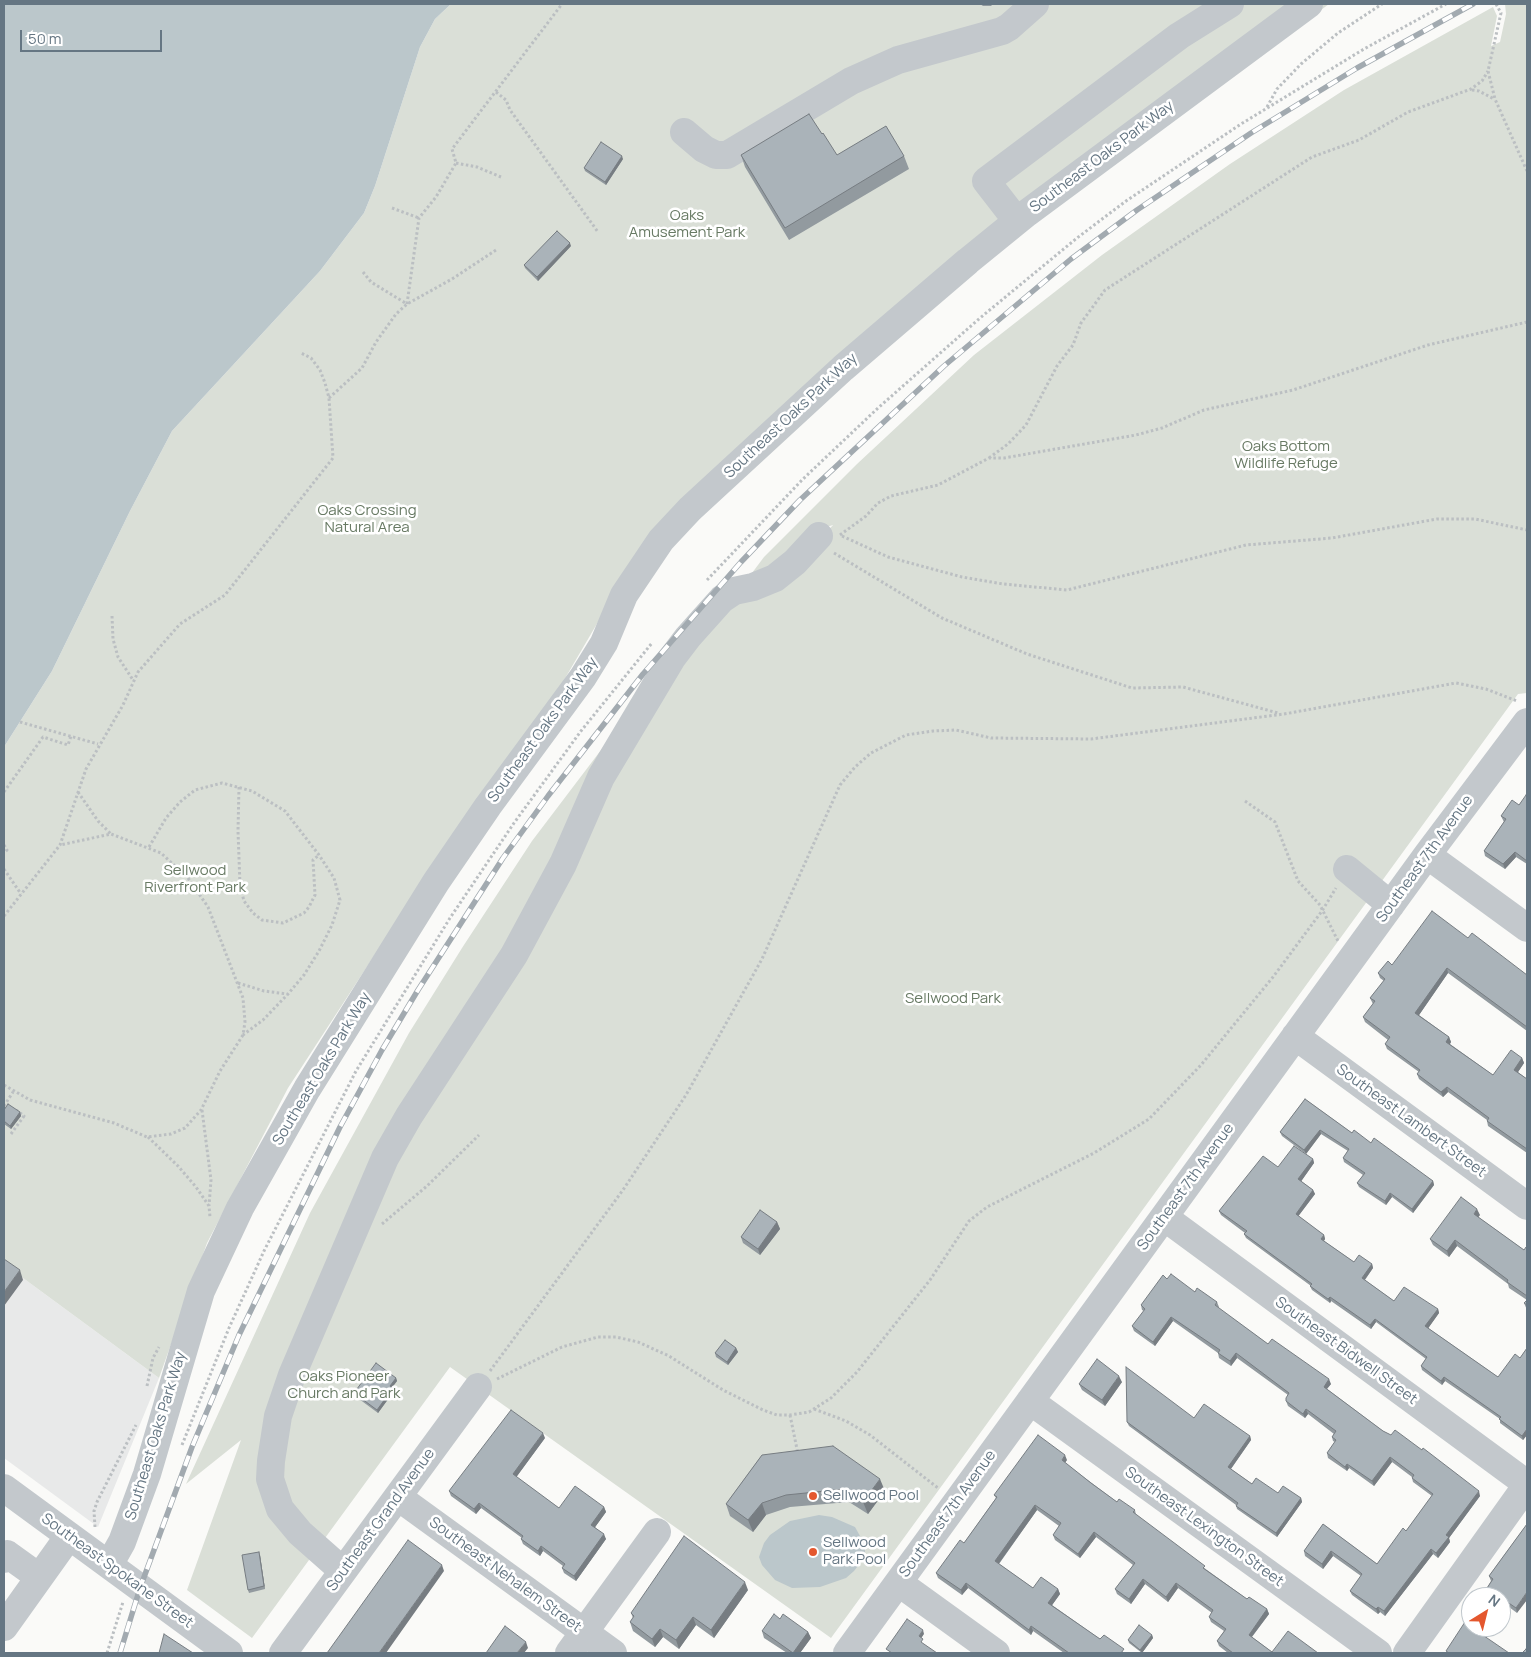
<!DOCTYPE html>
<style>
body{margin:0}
#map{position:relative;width:1531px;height:1657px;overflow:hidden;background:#fafaf8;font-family:Manrope,sans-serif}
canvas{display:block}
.frame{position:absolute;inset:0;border:5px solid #657683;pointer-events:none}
.north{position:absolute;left:1461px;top:1587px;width:50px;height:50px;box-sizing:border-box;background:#fff;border:1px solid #c1c8cd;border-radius:50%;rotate:36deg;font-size:14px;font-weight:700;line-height:20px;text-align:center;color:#657683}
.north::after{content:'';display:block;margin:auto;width:18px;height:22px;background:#e4572e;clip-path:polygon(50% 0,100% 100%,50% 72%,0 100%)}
.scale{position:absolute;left:20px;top:30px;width:142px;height:22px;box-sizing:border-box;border:2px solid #657683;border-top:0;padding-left:6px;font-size:15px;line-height:18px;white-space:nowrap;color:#657683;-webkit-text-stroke:4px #fff;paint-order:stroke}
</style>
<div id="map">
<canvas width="1531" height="1657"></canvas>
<div class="frame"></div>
<div class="north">N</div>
<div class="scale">50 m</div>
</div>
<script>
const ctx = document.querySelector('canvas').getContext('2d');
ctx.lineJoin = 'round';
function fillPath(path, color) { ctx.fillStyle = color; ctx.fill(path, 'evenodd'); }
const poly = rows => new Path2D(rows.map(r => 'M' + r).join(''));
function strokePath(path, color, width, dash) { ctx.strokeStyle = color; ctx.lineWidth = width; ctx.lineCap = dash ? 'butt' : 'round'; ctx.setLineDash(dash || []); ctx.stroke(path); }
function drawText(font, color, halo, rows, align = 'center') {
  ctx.font = font + ' Manrope,sans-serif'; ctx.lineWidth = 5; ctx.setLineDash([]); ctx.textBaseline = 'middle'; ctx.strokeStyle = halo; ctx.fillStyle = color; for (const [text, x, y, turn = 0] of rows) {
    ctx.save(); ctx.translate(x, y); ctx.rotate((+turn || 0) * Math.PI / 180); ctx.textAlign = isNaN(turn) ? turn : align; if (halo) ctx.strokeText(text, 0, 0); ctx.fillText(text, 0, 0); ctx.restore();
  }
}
const built = poly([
 [4,1264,159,1378,98,1527,4,1458]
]);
const green = poly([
 [451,4,1329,4,990,257,915,319,756,464,605,610,550,704,454,833,288,1088,207,1243,159,1378,4,1264,4,747,52,671,130,511,172,431,320,271,364,213,375,186,420,47,435,19],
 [1505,4,1527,4,1527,693,1518,694,831,1638,450,1367,252,1638,187,1590,241,1440,186,1484,310,1213,409,1033,462,948,532,841,623,721,704,626,822,537,833,525,817,530,798,546,746,581,764,557,857,464,974,355,1102,255,1230,164,1344,90,1493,7,1497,16,1491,46,1500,42,1506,14]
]);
const water = poly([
 [4,4,451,4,435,19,420,47,375,186,364,213,320,271,172,431,130,511,52,671,4,747],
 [819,1515,832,1517,855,1527,865,1545,865,1553,861,1562,854,1571,846,1578,820,1587,792,1588,775,1580,762,1565,759,1557,764,1543,770,1535,790,1521]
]);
const path = poly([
 [1496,4,1501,13,1488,71,1495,99,1527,171],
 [1472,90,1479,91,1494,99],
 [496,92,506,100,510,110,598,232],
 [1267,107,1277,89,1301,64,1338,33,1382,4],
 [456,163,477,167,501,177],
 [392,208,419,218],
 [363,272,371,282,407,304],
 [407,304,419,218,436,197,456,163,452,149,562,4],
 [329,398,362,368,376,342,396,314,407,304,452,279,496,250],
 [989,458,1008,444,1026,425,1057,366,1073,345,1081,323,1105,290,1312,157,1359,140,1408,112,1471,89,1482,81,1488,71],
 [840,535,866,516,878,503,891,496,938,485,989,458,1004,458,1136,435,1162,428,1204,410,1293,390,1428,345,1527,322],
 [842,536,888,557,962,577,1003,584,1067,590,1246,545,1332,538,1437,519,1475,519,1527,530],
 [834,553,942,618,1027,654,1132,688,1183,687,1278,713],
 [707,580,803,479,878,408,980,318,1077,238,1126,201,1241,124,1364,49,1446,4],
 [112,616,113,639,118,657,133,680],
 [20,722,98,744],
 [239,787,238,831,240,885,244,901,253,913,262,920,283,923,304,913,309,907,315,895,313,860,319,855],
 [4,792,43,737,68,745,71,736],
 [78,792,98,821,111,834],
 [1245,801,1275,822,1298,881,1320,905,1338,941],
 [4,845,7,850,4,853],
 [149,847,166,818,180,802,195,790,222,783,252,791,285,811,319,855,334,878,340,900,332,925,319,951,304,975,288,994,263,1020,243,1035],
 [4,869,21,894],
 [4,916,60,845,86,769,123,705,138,672,180,624,225,595,333,458,329,398,325,383,320,370,311,358,301,353],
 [238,983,264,991,287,994],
 [4,1085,30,1100,114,1123,147,1137,171,1134,185,1128,201,1110,220,1071,243,1035,245,1022,243,998,208,907,188,878,161,853,111,834,60,845],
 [4,1106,13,1092],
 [202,1110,211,1180,209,1206],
 [11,1134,24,1116,16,1110],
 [148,1137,178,1166,196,1187,209,1206,210,1217],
 [382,1224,427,1186,479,1135],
 [490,1371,623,1190,686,1095,762,959,840,785,855,767,871,753,906,735,933,731,956,730,991,738,1091,739,1284,714,1456,683,1486,689,1517,701],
 [497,1379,562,1347,598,1337,616,1337,638,1342,669,1356,723,1390,763,1410,777,1415,790,1415,809,1412,831,1398,857,1372,930,1280,969,1221,987,1207,1094,1153,1149,1119,1201,1065,1273,977,1322,911,1336,888],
 [147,1386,153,1358,159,1347],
 [814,1409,846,1421,870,1435,938,1488],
 [790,1415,798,1454],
 [182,1445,229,1328,264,1251,356,1071,450,918,514,823,581,731,652,643],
 [95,1527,94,1511,97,1502,136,1425],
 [107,1653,123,1602]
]);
const minor = poly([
 [684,132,704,149,716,155,727,155,851,81,898,60,1002,31,1009,27,1035,4],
 [1017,221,986,181,1179,36,1230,4],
 [1427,855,1527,928],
 [1347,869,1391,905],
 [1295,1036,1527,1206],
 [1164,1217,1527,1484],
 [1030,1401,1378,1653],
 [4,1488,229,1653],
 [398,1497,613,1653],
 [4,1559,7,1554,39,1577],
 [109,1565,122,1542,147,1474,201,1291,240,1208,307,1089,436,882,488,806,583,677,604,643,624,595,661,540,690,509,843,368,968,261,1027,213,1309,4],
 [343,1571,300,1533,280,1509,270,1479,271,1461,278,1416,292,1375,385,1158,409,1116,514,955,563,864,601,777,672,658,688,637,722,599,734,591,753,587,775,578,795,562,819,536],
 [899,1583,996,1653],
 [4,1627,69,1536],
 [283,1653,478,1387],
 [569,1653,657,1532],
 [847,1653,1427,855,1527,722],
 [1407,1653,1527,1485]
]);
const rail = poly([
 [120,1653,140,1588,192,1447,239,1335,340,1127,382,1050,418,990,503,858,548,796,643,674,741,562,800,500,944,366,1071,259,1137,210,1251,133,1357,68,1473,4]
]);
const wall = poly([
 [980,4,993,4,991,6,983,6],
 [741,155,904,156,909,169,789,240,745,167],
 [623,159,606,185,585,171,584,168],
 [571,246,538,281,525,268,524,265],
 [1527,796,1527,864,1516,857,1505,869,1485,856,1484,851,1504,822,1501,816,1519,805],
 [1468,938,1527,975,1527,1031,1448,973,1419,1015,1449,1037,1451,1042,1450,1044,1493,1075,1522,1058,1524,1063,1518,1072,1527,1079,1527,1153,1488,1126,1487,1121,1487,1120,1448,1092,1443,1097,1419,1079,1417,1074,1419,1072,1387,1049,1385,1044,1388,1040,1365,1022,1363,1017,1373,1004,1370,998,1384,981,1380,978,1378,973,1392,965],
 [1305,1099,1352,1133,1371,1143,1433,1181,1434,1185,1413,1213,1392,1197,1386,1205,1359,1187,1357,1183,1363,1175,1344,1162,1343,1158,1348,1151,1321,1134,1306,1154,1282,1136,1280,1132],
 [4,1110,20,1112,21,1116,11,1129,4,1124],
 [1313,1159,1314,1163,1301,1181,1313,1190,1315,1194,1298,1216,1324,1235,1325,1239,1324,1241,1354,1262,1372,1264,1373,1268,1365,1280,1394,1301,1438,1309,1439,1313,1428,1328,1498,1377,1520,1358,1527,1348,1527,1435,1523,1440,1500,1423,1500,1419,1445,1381,1442,1385,1422,1370,1421,1366,1426,1359,1376,1322,1371,1329,1331,1301,1330,1303,1312,1290,1310,1286,1311,1286,1246,1238,1244,1234,1245,1233,1221,1215,1219,1211,1278,1167],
 [1480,1215,1478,1217,1524,1250,1527,1248,1527,1310,1524,1303,1527,1300,1509,1288,1508,1284,1457,1246,1449,1257,1433,1245,1430,1239],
 [777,1222,780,1229,760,1255,743,1243,741,1237],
 [1167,1279,1217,1302,1219,1307,1218,1308,1268,1344,1331,1384,1327,1389,1383,1431,1480,1496,1449,1538,1450,1542,1438,1558,1433,1554,1385,1616,1380,1612,1378,1614,1352,1595,1350,1591,1361,1576,1333,1556,1323,1569,1305,1556,1304,1551,1323,1524,1377,1564,1406,1531,1432,1496,1413,1482,1412,1478,1412,1477,1392,1462,1374,1486,1349,1468,1347,1471,1328,1458,1327,1453,1335,1442,1333,1441,1332,1437,1334,1434,1308,1414,1305,1418,1288,1406,1286,1401,1288,1395,1237,1358,1231,1366,1219,1358,1218,1353,1173,1321,1155,1346,1134,1331,1132,1326,1144,1311,1142,1310,1141,1305],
 [736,1348,738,1352,728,1365,716,1357,715,1353],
 [396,1378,397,1381,392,1387,394,1391,378,1413,355,1396,354,1393],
 [1122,1382,1105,1406,1082,1390,1079,1384],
 [1194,1418,1250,1436,1251,1440,1231,1469,1252,1484,1278,1493,1301,1498,1302,1502,1277,1537,1237,1509,1236,1505,1129,1426,1127,1422],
 [545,1438,516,1477,559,1508,604,1507,606,1512,595,1527,606,1539,576,1581,564,1573,562,1568,563,1566,543,1551,540,1556,523,1544,521,1539,522,1538,481,1508,476,1514,451,1496,449,1491],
 [762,1455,885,1491,868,1514,849,1502,790,1507,766,1515,753,1532,730,1516,726,1504],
 [1067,1460,1065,1463,1117,1502,1135,1510,1136,1515,1207,1570,1247,1599,1267,1609,1269,1614,1252,1637,1272,1652,1318,1653,1228,1653,1219,1646,1217,1641,1224,1631,1211,1622,1209,1617,1212,1613,1178,1588,1168,1602,1145,1584,1131,1604,1117,1594,1115,1589,1133,1565,1096,1537,1080,1558,1055,1540,1053,1535,1059,1526,1037,1510,999,1564,1033,1588,1058,1589,1060,1594,1052,1605,1100,1639,1125,1653,1064,1653,1033,1631,1031,1635,968,1588,962,1595,938,1578,936,1573,964,1543,996,1498,994,1495],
 [1527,1524,1517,1613,1501,1601,1501,1597,1495,1597,1489,1592,1487,1588,1491,1581,1489,1576],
 [260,1555,265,1589,249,1593,248,1590],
 [748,1590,714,1638,696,1625,679,1649,663,1637,655,1647,633,1631,630,1622,633,1618,631,1613],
 [780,1619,808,1632,811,1638,800,1653,787,1653,764,1638,762,1631],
 [1152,1635,1153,1638,1142,1653,1129,1643,1128,1640]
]);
const shadedWall = poly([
 [622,156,623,159,606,185,605,182],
 [570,243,571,246,538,281,537,277],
 [1515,852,1516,857,1505,869,1503,864],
 [1447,968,1448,973,1417,1018,1415,1013],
 [1449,1037,1451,1042,1448,1047,1446,1042],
 [1522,1058,1524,1063,1516,1075,1514,1070],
 [1447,1087,1448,1092,1443,1097,1441,1092],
 [20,1112,21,1116,11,1129,10,1126],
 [1320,1130,1321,1134,1306,1154,1304,1150],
 [1313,1159,1314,1163,1300,1183,1298,1179],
 [1433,1181,1434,1185,1413,1213,1412,1209],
 [1313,1190,1315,1194,1297,1218,1296,1214],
 [1390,1193,1392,1197,1386,1205,1385,1201],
 [1477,1209,1480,1215,1476,1220,1474,1214],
 [777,1222,780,1229,760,1255,758,1249],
 [1324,1235,1325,1239,1323,1242,1321,1239],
 [1455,1240,1457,1246,1449,1257,1447,1251],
 [1372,1264,1373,1268,1363,1282,1362,1278],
 [20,1270,23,1280,4,1306,4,1292],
 [1330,1297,1331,1301,1330,1303,1328,1299],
 [1438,1309,1439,1313,1427,1330,1425,1326],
 [1171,1317,1173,1321,1155,1346,1153,1342],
 [1375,1319,1376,1322,1371,1329,1370,1325],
 [736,1348,738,1352,728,1365,727,1362],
 [1236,1353,1237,1358,1231,1366,1230,1361],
 [1119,1376,1122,1382,1105,1406,1102,1400],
 [1444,1377,1445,1381,1442,1385,1441,1381],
 [396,1378,397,1381,391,1389,390,1386],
 [1329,1379,1331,1384,1325,1391,1324,1387],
 [393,1388,394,1391,378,1413,377,1410],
 [1306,1409,1308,1414,1305,1418,1303,1414],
 [1527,1429,1527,1435,1523,1440,1522,1436],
 [543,1433,545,1438,515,1479,513,1474],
 [1250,1436,1251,1440,1230,1470,1228,1467],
 [1065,1455,1067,1460,1063,1465,1062,1460],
 [1390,1457,1392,1462,1374,1486,1372,1481],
 [1347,1464,1349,1468,1347,1471,1345,1467],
 [880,1479,885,1491,868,1514,863,1502],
 [1479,1491,1480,1496,1449,1538,1450,1542,1438,1558,1436,1553,1446,1535],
 [1301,1498,1302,1502,1277,1537,1276,1533],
 [479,1503,481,1508,476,1514,474,1509],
 [762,1503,766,1515,753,1532,748,1520],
 [1035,1505,1037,1510,997,1566,995,1561],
 [604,1507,606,1512,593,1530,591,1525],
 [1094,1532,1096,1537,1080,1558,1078,1554],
 [604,1534,606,1539,576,1581,574,1576],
 [541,1546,543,1551,540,1556,538,1551],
 [1431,1549,1433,1554,1385,1616,1384,1611],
 [1331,1551,1333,1556,1323,1569,1322,1564],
 [259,1552,260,1555,265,1589,264,1586],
 [442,1565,444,1571,386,1653,379,1653],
 [1143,1579,1145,1584,1131,1604,1129,1599],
 [745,1582,748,1590,714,1638,711,1630],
 [966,1583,968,1588,962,1595,961,1590],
 [1176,1583,1178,1588,1168,1602,1166,1597],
 [1058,1589,1060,1594,1050,1608,1048,1603],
 [1527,1592,1527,1600,1517,1613,1516,1608],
 [1378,1607,1380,1612,1378,1614,1376,1609],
 [1267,1609,1269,1614,1250,1639,1249,1635],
 [693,1617,696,1625,679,1649,676,1640],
 [1031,1626,1033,1631,1031,1635,1029,1630],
 [660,1629,663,1637,655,1647,652,1639],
 [923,1630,924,1634,920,1640,919,1636],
 [808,1632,811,1638,800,1653,793,1653],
 [1152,1635,1153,1638,1142,1653,1140,1650],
 [526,1642,528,1648,524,1653,517,1653]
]);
const building = poly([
 [809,114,822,134,823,133,837,155,886,126,904,156,785,228,741,155,809,114],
 [601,142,622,156,605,182,584,168,601,142],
 [557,231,570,243,537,277,524,265,557,231],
 [1526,795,1527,796,1527,861,1515,852,1503,864,1484,851,1506,819,1501,816,1512,800,1519,805,1526,795],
 [1432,911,1468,938,1472,933,1527,975,1527,1027,1447,968,1415,1013,1449,1037,1446,1042,1493,1075,1511,1050,1522,1058,1514,1070,1527,1079,1527,1149,1487,1121,1489,1118,1447,1087,1441,1092,1417,1074,1420,1070,1385,1044,1390,1037,1363,1017,1375,1001,1370,998,1385,979,1378,973,1388,961,1392,965,1432,911],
 [1305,1099,1352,1133,1354,1130,1371,1143,1374,1138,1433,1181,1412,1209,1390,1193,1385,1201,1357,1183,1365,1173,1343,1158,1349,1149,1320,1130,1304,1150,1280,1132,1305,1099],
 [8,1104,20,1112,10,1126,4,1121,4,1110,8,1104],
 [1294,1146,1313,1159,1298,1179,1313,1190,1296,1214,1324,1235,1321,1239,1354,1262,1359,1255,1372,1264,1362,1278,1394,1301,1404,1287,1438,1309,1425,1326,1498,1377,1515,1354,1520,1358,1527,1348,1527,1429,1522,1436,1499,1419,1501,1417,1444,1377,1441,1381,1421,1366,1427,1357,1375,1319,1370,1325,1330,1297,1328,1299,1310,1286,1312,1284,1244,1234,1247,1231,1219,1211,1263,1156,1278,1167,1294,1146],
 [1461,1197,1477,1209,1474,1214,1524,1250,1526,1247,1527,1248,1527,1296,1507,1282,1508,1280,1455,1240,1447,1251,1430,1239,1461,1197],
 [760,1210,777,1222,758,1249,741,1237,760,1210],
 [4,1259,20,1270,4,1292,4,1259],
 [1171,1274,1195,1292,1197,1288,1217,1302,1215,1305,1268,1344,1272,1339,1329,1379,1324,1387,1383,1431,1391,1435,1395,1430,1422,1450,1423,1448,1479,1491,1446,1535,1449,1537,1436,1553,1431,1549,1384,1611,1378,1607,1376,1609,1350,1591,1362,1574,1356,1569,1331,1551,1322,1564,1304,1551,1323,1524,1377,1564,1403,1528,1406,1531,1433,1494,1412,1478,1414,1475,1390,1457,1372,1481,1347,1464,1345,1467,1327,1453,1336,1440,1332,1437,1336,1431,1306,1409,1303,1414,1286,1401,1286,1398,1289,1393,1236,1353,1230,1361,1218,1353,1220,1350,1171,1317,1153,1342,1132,1326,1145,1309,1141,1305,1163,1275,1167,1279,1171,1274],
 [1527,1300,1527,1305,1524,1303,1527,1300],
 [725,1340,736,1348,727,1362,715,1353,725,1340],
 [1097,1359,1119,1376,1102,1400,1079,1384,1097,1359],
 [376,1363,396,1378,390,1386,393,1388,377,1410,354,1393,376,1363],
 [1126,1367,1194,1418,1204,1404,1250,1436,1228,1467,1252,1484,1256,1478,1278,1493,1283,1486,1301,1498,1276,1533,1236,1506,1238,1503,1127,1422,1126,1367],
 [511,1410,543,1433,513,1474,559,1508,575,1486,604,1507,591,1525,604,1534,574,1576,562,1568,565,1564,541,1546,538,1551,521,1539,523,1536,479,1503,474,1509,449,1491,511,1410],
 [1038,1435,1065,1455,1062,1460,1091,1483,1117,1502,1119,1499,1135,1510,1133,1512,1205,1566,1203,1568,1247,1599,1249,1597,1267,1609,1249,1635,1272,1652,1288,1631,1318,1653,1233,1653,1217,1641,1226,1629,1209,1617,1213,1610,1176,1583,1166,1597,1143,1579,1129,1599,1115,1589,1135,1563,1094,1532,1078,1554,1053,1535,1061,1523,1035,1505,995,1561,1033,1588,1041,1577,1058,1589,1048,1603,1100,1639,1104,1635,1124,1649,1121,1653,1069,1653,1031,1626,1029,1630,966,1583,961,1590,936,1573,960,1540,964,1543,997,1497,994,1495,1038,1435],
 [833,1446,880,1479,863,1502,845,1489,786,1495,762,1503,748,1520,726,1504,762,1455,833,1446],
 [1527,1524,1527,1592,1516,1608,1487,1588,1493,1579,1489,1576,1527,1524],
 [684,1536,745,1582,711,1630,693,1617,676,1640,660,1629,652,1639,630,1622,634,1616,631,1613,684,1536],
 [408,1540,442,1565,379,1653,327,1653,408,1540],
 [259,1552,264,1586,248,1590,242,1555,259,1552],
 [774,1614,780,1619,783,1614,808,1632,793,1653,762,1631,774,1614],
 [907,1619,923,1630,919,1636,923,1639,921,1642,937,1653,892,1653,886,1649,907,1619],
 [1465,1622,1471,1627,1509,1653,1449,1653,1446,1651,1465,1622],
 [1139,1625,1152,1635,1140,1650,1128,1640,1139,1625],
 [505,1626,526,1642,517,1653,486,1653,505,1626],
 [164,1634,193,1653,159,1653,164,1634],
 [1526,1649,1527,1650,1527,1653,1522,1653,1526,1649]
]);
const markers = [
 [813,1496,5,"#e4572e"],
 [813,1552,5,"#e4572e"]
];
const streetNames = [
 ["Southeast Oaks Park Way",1102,157,-37],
 ["Southeast Oaks Park Way",791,416,-43],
 ["Southeast Oaks Park Way",543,730,-54],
 ["Southeast 7th Avenue",1425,859,-54],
 ["Southeast Oaks Park Way",322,1069,-59],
 ["Southeast Lambert Street",1411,1121,36],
 ["Southeast 7th Avenue",1186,1187,-54],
 ["Southeast Bidwell Street",1346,1351,36],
 ["Southeast Oaks Park Way",156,1436,-73],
 ["Southeast 7th Avenue",948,1514,-54],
 ["Southeast Grand Avenue",381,1520,-54],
 ["Southeast Lexington Street",1204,1527,36],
 ["Southeast Spokane Street",117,1571,36],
 ["Southeast Nehalem Street",505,1575,36]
];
const parkNames = [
 ["Oaks",687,216],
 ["Amusement Park",687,233],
 ["Oaks Bottom",1286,447],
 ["Wildlife Refuge",1286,464],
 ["Oaks Crossing",367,511],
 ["Natural Area",367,528],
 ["Sellwood",195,871],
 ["Riverfront Park",195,888],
 ["Sellwood Park",953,999],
 ["Oaks Pioneer",344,1377],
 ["Church and Park",344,1394]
];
const poiNames = [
 ["Sellwood Pool",823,1496],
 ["Sellwood",823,1543],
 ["Park Pool",823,1560]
];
fillPath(built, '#e8e9e9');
fillPath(green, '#dadfd7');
fillPath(water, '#bbc7cb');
strokePath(path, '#bbbfc2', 3, [2.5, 2.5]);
strokePath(minor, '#c3c8cc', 28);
strokePath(rail, '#a2aab0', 5.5);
strokePath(rail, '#fff', 4, [11]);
fillPath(wall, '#929a9f');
fillPath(shadedWall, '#777d82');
fillPath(building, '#aab3b9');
strokePath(building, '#777d82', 1);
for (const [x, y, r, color] of markers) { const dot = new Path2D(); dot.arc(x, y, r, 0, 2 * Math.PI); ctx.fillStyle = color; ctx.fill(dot); strokePath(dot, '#fff', 2); }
drawText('15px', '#657683', '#fff', streetNames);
drawText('15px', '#687a64', '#fff', parkNames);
drawText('15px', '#657683', '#fff', poiNames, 'left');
</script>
